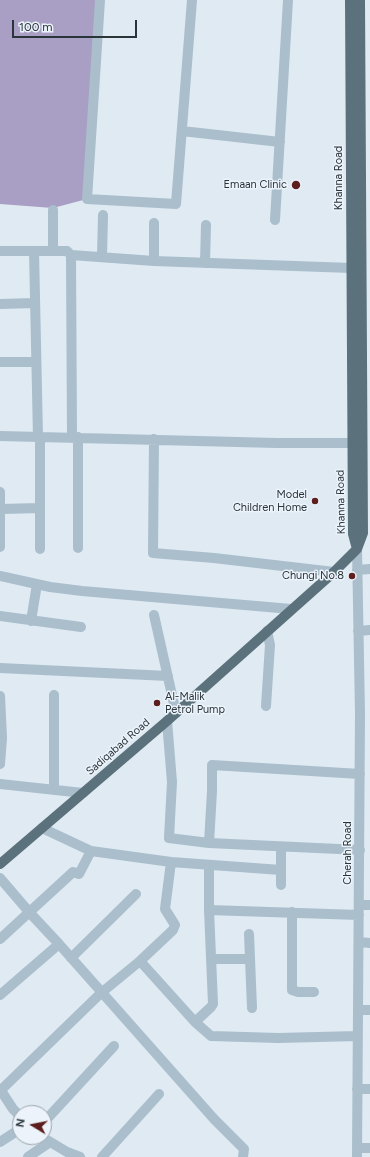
<!DOCTYPE html>
<style>
body{margin:0}
#map{position:relative;width:370px;height:1157px;overflow:hidden;background:#dfeaf3;font-family:Figtree,sans-serif}
canvas{display:block}
.north{position:absolute;left:12px;top:1105px;width:40px;height:40px;box-sizing:border-box;background:#ecf3fb;border:1px solid #9ea7ae;border-radius:50%;rotate:280deg;font-size:11px;font-weight:700;line-height:16px;text-align:center;color:#2a353a}
.north::after{content:'';display:block;margin:auto;width:14px;height:18px;background:#5d1f1e;clip-path:polygon(50% 0,100% 100%,50% 72%,0 100%)}
.scale{position:absolute;left:12px;top:20px;width:125px;height:18px;box-sizing:border-box;border:2px solid #2a353a;border-top:0;padding-left:5px;font-size:12px;line-height:14px;white-space:nowrap;color:#2a353a;-webkit-text-stroke:3px #ecf3fb;paint-order:stroke}
</style>
<div id="map">
<canvas width="370" height="1157"></canvas>
<div class="north">N</div>
<div class="scale">100 m</div>
</div>
<script>
const ctx = document.querySelector('canvas').getContext('2d');
ctx.lineJoin = 'round';
function fillPath(path, color) { ctx.fillStyle = color; ctx.fill(path, 'evenodd'); }
const poly = rows => new Path2D(rows.map(r => 'M' + r).join(''));
function strokePath(path, color, width, dash) { ctx.strokeStyle = color; ctx.lineWidth = width; ctx.lineCap = dash ? 'butt' : 'round'; ctx.setLineDash(dash || []); ctx.stroke(path); }
function drawText(font, color, halo, rows, align = 'center') {
  ctx.font = font + ' Figtree,sans-serif'; ctx.lineWidth = 3; ctx.setLineDash([]); ctx.textBaseline = 'middle'; ctx.strokeStyle = halo; ctx.fillStyle = color; for (const [text, x, y, turn = 0] of rows) {
    ctx.save(); ctx.translate(x, y); ctx.rotate((+turn || 0) * Math.PI / 180); ctx.textAlign = isNaN(turn) ? turn : align; if (halo) ctx.strokeText(text, 0, 0); ctx.fillText(text, 0, 0); ctx.restore();
  }
}
const green = poly([
 [0,0,100,0,87,199,53,208,0,204]
]);
const minor = poly([
 [100,0,87,199,176,204,192,0],
 [182,131,280,142],
 [53,210,53,251],
 [275,220,288,0],
 [154,223,154,261],
 [0,251,67,251,71,255,154,261,351,268],
 [34,251,38,437],
 [71,255,72,437],
 [102,257,103,215],
 [205,263,206,225],
 [0,304,35,303],
 [0,362,36,362],
 [0,436,277,443,352,443],
 [78,437,78,548],
 [154,439,153,553,214,558,334,572],
 [0,492,0,547],
 [40,508,40,549],
 [1,509,40,508,40,437],
 [357,549,360,714,357,1157],
 [357,570,370,569],
 [0,576,50,587,82,591,291,609],
 [154,615,176,713],
 [0,616,81,627],
 [31,621,37,584],
 [358,631,370,630],
 [0,668,168,676],
 [266,706,270,645,267,631],
 [167,721,172,782,169,838,209,843,360,850],
 [0,764,2,738,0,696],
 [0,784,83,793],
 [54,790,54,695],
 [42,828,91,851,171,862,281,870],
 [209,843,212,791,212,765,360,774],
 [281,847,281,885],
 [171,862,165,909,175,925,173,930,140,961,195,1022,211,1036,278,1038,358,1036],
 [0,878,30,913,59,944,214,1119,244,1149,243,1157],
 [359,905,370,905],
 [209,910,359,915],
 [292,912,292,990,298,992,314,992],
 [249,934,252,1008],
 [0,939,73,872,79,874,91,851],
 [359,942,370,943],
 [71,958,136,894],
 [211,959,250,959],
 [0,995,59,944],
 [358,1010,370,1010],
 [195,1022,211,1007,213,1004,209,910,209,865],
 [0,1089,13,1109,20,1116],
 [357,1089,370,1089],
 [0,1091,101,993,140,961],
 [44,1122,114,1046],
 [42,1137,67,1152,80,1157],
 [0,1142,20,1129],
 [357,1148,370,1148],
 [28,1157,50,1142],
 [102,1157,159,1094]
]);
const major = poly([
 [350,0,353,534,357,549],
 [0,864,167,721,334,572,357,549,363,533,360,0]
]);
const markers = [
 [296,185,5,"#5d1f1e"],
 [315,501,4,"#5d1f1e"],
 [352,576,4,"#5d1f1e"],
 [157,703,4,"#5d1f1e"]
];
const streetNames = [
 ["Khanna Road",339,178,-90],
 ["Khanna Road",341,502,-91],
 ["Sadiqabad Road",118,747,-41],
 ["Cherah Road",348,853,-90]
];
const poiNames = [
 ["Emaan Clinic",287,185],
 ["Model",307,495],
 ["Children Home",307,508],
 ["Chungi No.8",344,576],
 ["Al-Malik",165,697,"left"],
 ["Petrol Pump",165,710,"left"]
];
fillPath(green, '#a99ec3');
strokePath(minor, '#aabecc', 10);
strokePath(major, '#5b727c', 10);
for (const [x, y, r, color] of markers) { const dot = new Path2D(); dot.arc(x, y, r, 0, 2 * Math.PI); ctx.fillStyle = color; ctx.fill(dot); strokePath(dot, '#ecf3fb', 1.5); }
drawText('11px', '#2a353a', '#ecf3fb', streetNames);
drawText('11px', '#2a353a', '#ecf3fb', poiNames, 'right');
</script>
